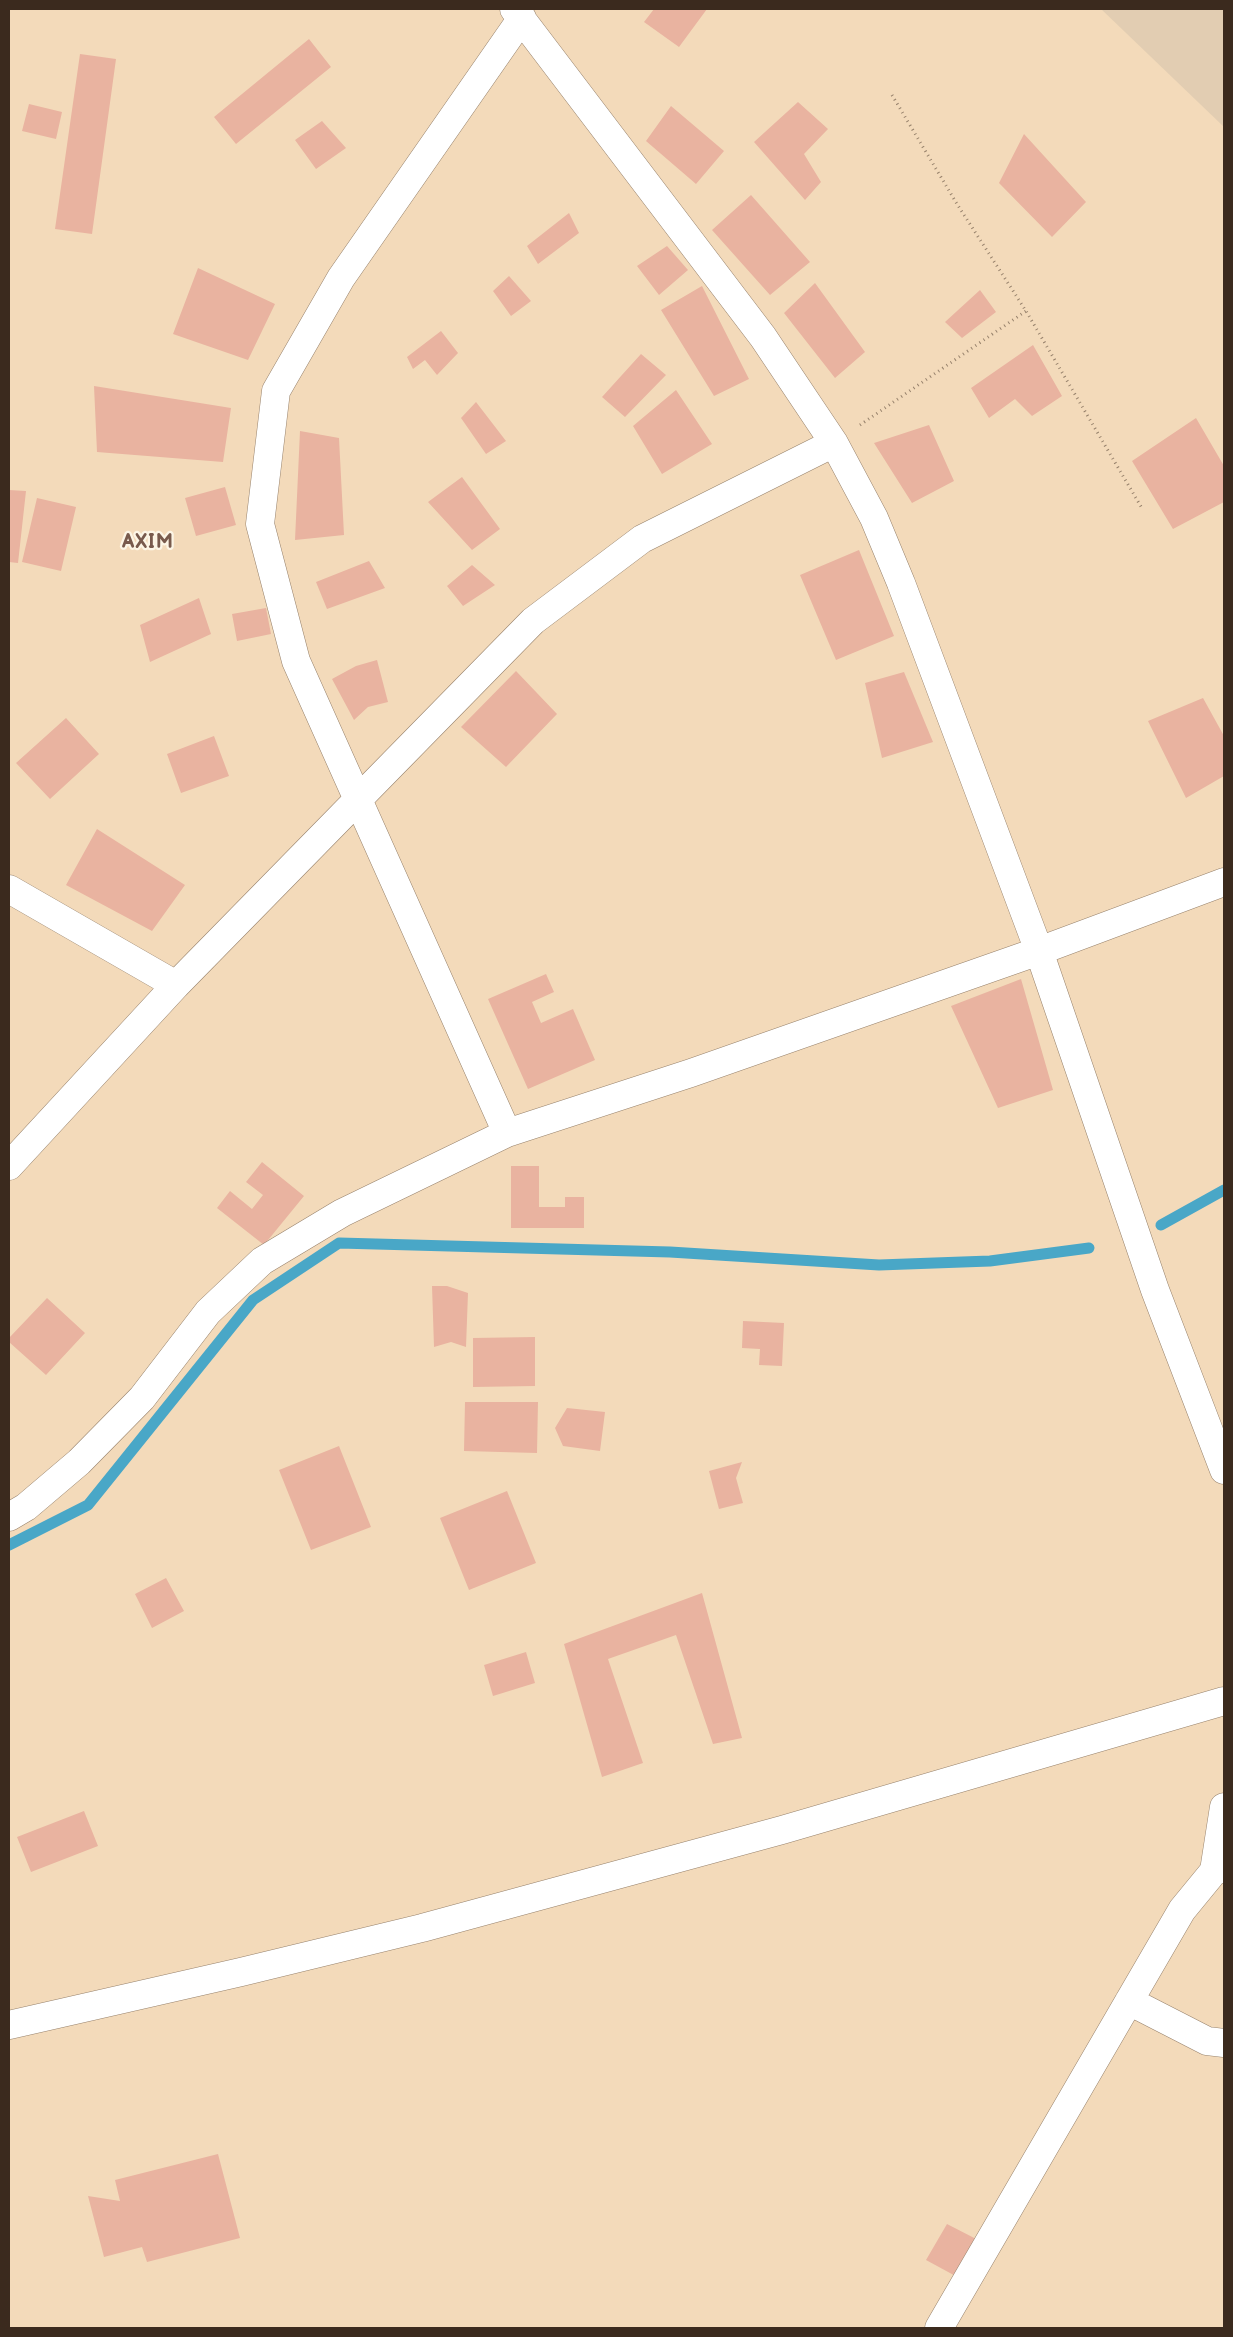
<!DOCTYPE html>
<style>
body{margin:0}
#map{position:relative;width:1233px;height:2337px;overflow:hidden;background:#f3daba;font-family:"Balsamiq Sans",sans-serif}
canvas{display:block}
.frame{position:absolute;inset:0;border:10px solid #3b2a1e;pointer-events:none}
</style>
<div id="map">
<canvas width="1233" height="2337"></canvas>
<div class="frame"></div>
</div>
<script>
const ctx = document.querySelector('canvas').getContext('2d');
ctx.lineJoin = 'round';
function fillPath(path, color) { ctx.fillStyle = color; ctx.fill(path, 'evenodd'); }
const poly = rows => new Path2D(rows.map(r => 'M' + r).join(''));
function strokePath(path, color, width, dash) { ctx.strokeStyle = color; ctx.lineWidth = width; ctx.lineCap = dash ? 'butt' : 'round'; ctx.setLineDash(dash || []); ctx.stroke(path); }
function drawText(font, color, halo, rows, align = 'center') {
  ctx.font = font + ' "Balsamiq Sans",sans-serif'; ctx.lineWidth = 4.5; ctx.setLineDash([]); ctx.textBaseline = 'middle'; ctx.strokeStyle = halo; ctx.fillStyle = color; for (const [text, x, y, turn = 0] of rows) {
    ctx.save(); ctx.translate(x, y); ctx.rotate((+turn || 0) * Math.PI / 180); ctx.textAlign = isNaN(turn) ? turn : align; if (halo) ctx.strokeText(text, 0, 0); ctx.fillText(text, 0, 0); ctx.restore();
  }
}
const built = poly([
 [1101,9,1224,9,1224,127]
]);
const stream = poly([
 [1161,1225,1224,1190],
 [9,1545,88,1505,253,1300,339,1243,670,1252,879,1265,990,1261,1089,1248]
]);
const building = poly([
 [654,9,707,9,679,47,644,22],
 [309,39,331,67,236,144,214,117],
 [80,54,116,59,92,234,55,229],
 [798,102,828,129,804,154,821,182,805,200,754,142],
 [29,104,62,112,56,139,22,131],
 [671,106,724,151,696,184,646,141],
 [322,121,346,148,316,169,295,140],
 [1024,134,1086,202,1052,237,999,183],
 [751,195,810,262,770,295,712,230],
 [569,213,579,233,538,264,527,246],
 [667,246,688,270,659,295,637,266],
 [198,268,275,304,248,360,173,334],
 [509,276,531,301,511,316,493,291],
 [815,283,865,352,835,378,784,313],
 [702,286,749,379,714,396,661,310],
 [980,290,996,312,962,338,945,322],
 [441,331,458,353,437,375,425,360,413,369,407,357],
 [1033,345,1062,396,1032,416,1015,399,989,418,971,388],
 [641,354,666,375,625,417,602,397],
 [94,386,231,408,223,462,97,452],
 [676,390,712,444,662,474,633,426],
 [476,402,506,441,486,454,461,418],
 [1196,418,1224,466,1224,502,1173,529,1132,461],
 [929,425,954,481,912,503,874,443],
 [300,431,339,438,344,535,295,540],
 [462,477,500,529,472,550,428,502],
 [225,487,236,525,196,536,185,498],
 [9,490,26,491,18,563,9,562],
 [37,498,76,507,61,571,22,562],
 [859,550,894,636,836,660,800,575],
 [369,561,385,588,327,609,316,582],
 [472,565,495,585,463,606,447,586],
 [199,598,211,634,150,662,140,625],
 [266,608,271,634,237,641,232,614],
 [377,660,388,702,368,707,354,720,332,679,356,666],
 [516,671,557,714,506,767,461,727],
 [904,672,933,742,882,758,865,683],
 [1203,698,1224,736,1224,776,1186,798,1148,721],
 [66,718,99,754,50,799,16,763],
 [214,736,229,776,181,793,167,754],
 [97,829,185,885,152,931,66,885],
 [546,974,554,992,532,1002,541,1023,573,1009,595,1060,528,1089,488,999],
 [1021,979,1053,1090,998,1108,951,1006],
 [262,1162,304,1196,264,1245,217,1208,230,1191,252,1209,263,1195,246,1182],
 [511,1166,539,1166,539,1207,565,1207,565,1197,584,1197,584,1228,511,1228],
 [432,1286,447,1286,468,1293,466,1347,451,1342,434,1347],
 [47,1298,85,1333,46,1375,9,1342,9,1338],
 [743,1321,784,1323,782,1366,759,1365,760,1349,742,1348],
 [535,1337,535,1386,473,1387,473,1338],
 [465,1402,538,1402,537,1453,464,1451],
 [567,1408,605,1412,600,1451,563,1446,555,1428],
 [339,1446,371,1527,311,1550,279,1470],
 [742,1462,736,1478,743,1503,719,1509,709,1471],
 [507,1491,536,1563,469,1590,440,1518],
 [166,1578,184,1611,152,1628,135,1594],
 [702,1593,742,1738,713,1744,676,1635,608,1659,643,1763,602,1777,564,1644],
 [526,1652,535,1683,493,1696,484,1665],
 [84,1811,98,1846,31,1872,17,1837],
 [218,2154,240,2238,147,2262,142,2247,104,2257,88,2196,120,2201,115,2180],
 [947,2224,982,2242,961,2279,926,2260]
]);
const path = poly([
 [892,95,957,204,1026,311,1143,510],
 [860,425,1026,311]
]);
const minor = poly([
 [514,9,763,337,834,443,874,518,901,583,1039,951,1155,1290,1224,1470],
 [9,889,176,985],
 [507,1133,296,661,260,524,276,391,341,278,522,18],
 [9,1166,176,985,533,621,642,539,834,443],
 [9,1517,26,1507,79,1462,142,1398,208,1312,262,1261,342,1213,507,1133,691,1073,1039,951,1224,882],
 [1214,1871,1224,1807],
 [1129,2001,1207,2041,1224,2043],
 [9,2025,241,1972,422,1928,782,1830,1224,1701],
 [939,2328,1182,1910,1214,1871,1224,1868]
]);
const districtNames = [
 ["AXIM",148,543]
];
fillPath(built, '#e2cdb2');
strokePath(stream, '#49a7c7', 11);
fillPath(building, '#e9b3a0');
strokePath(minor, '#97826c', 29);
strokePath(path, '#97826c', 3, [1, 4]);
strokePath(minor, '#fff', 28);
ctx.letterSpacing = '1px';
drawText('bold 20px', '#785a4c', '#fcf5e5', districtNames);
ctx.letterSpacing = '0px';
</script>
